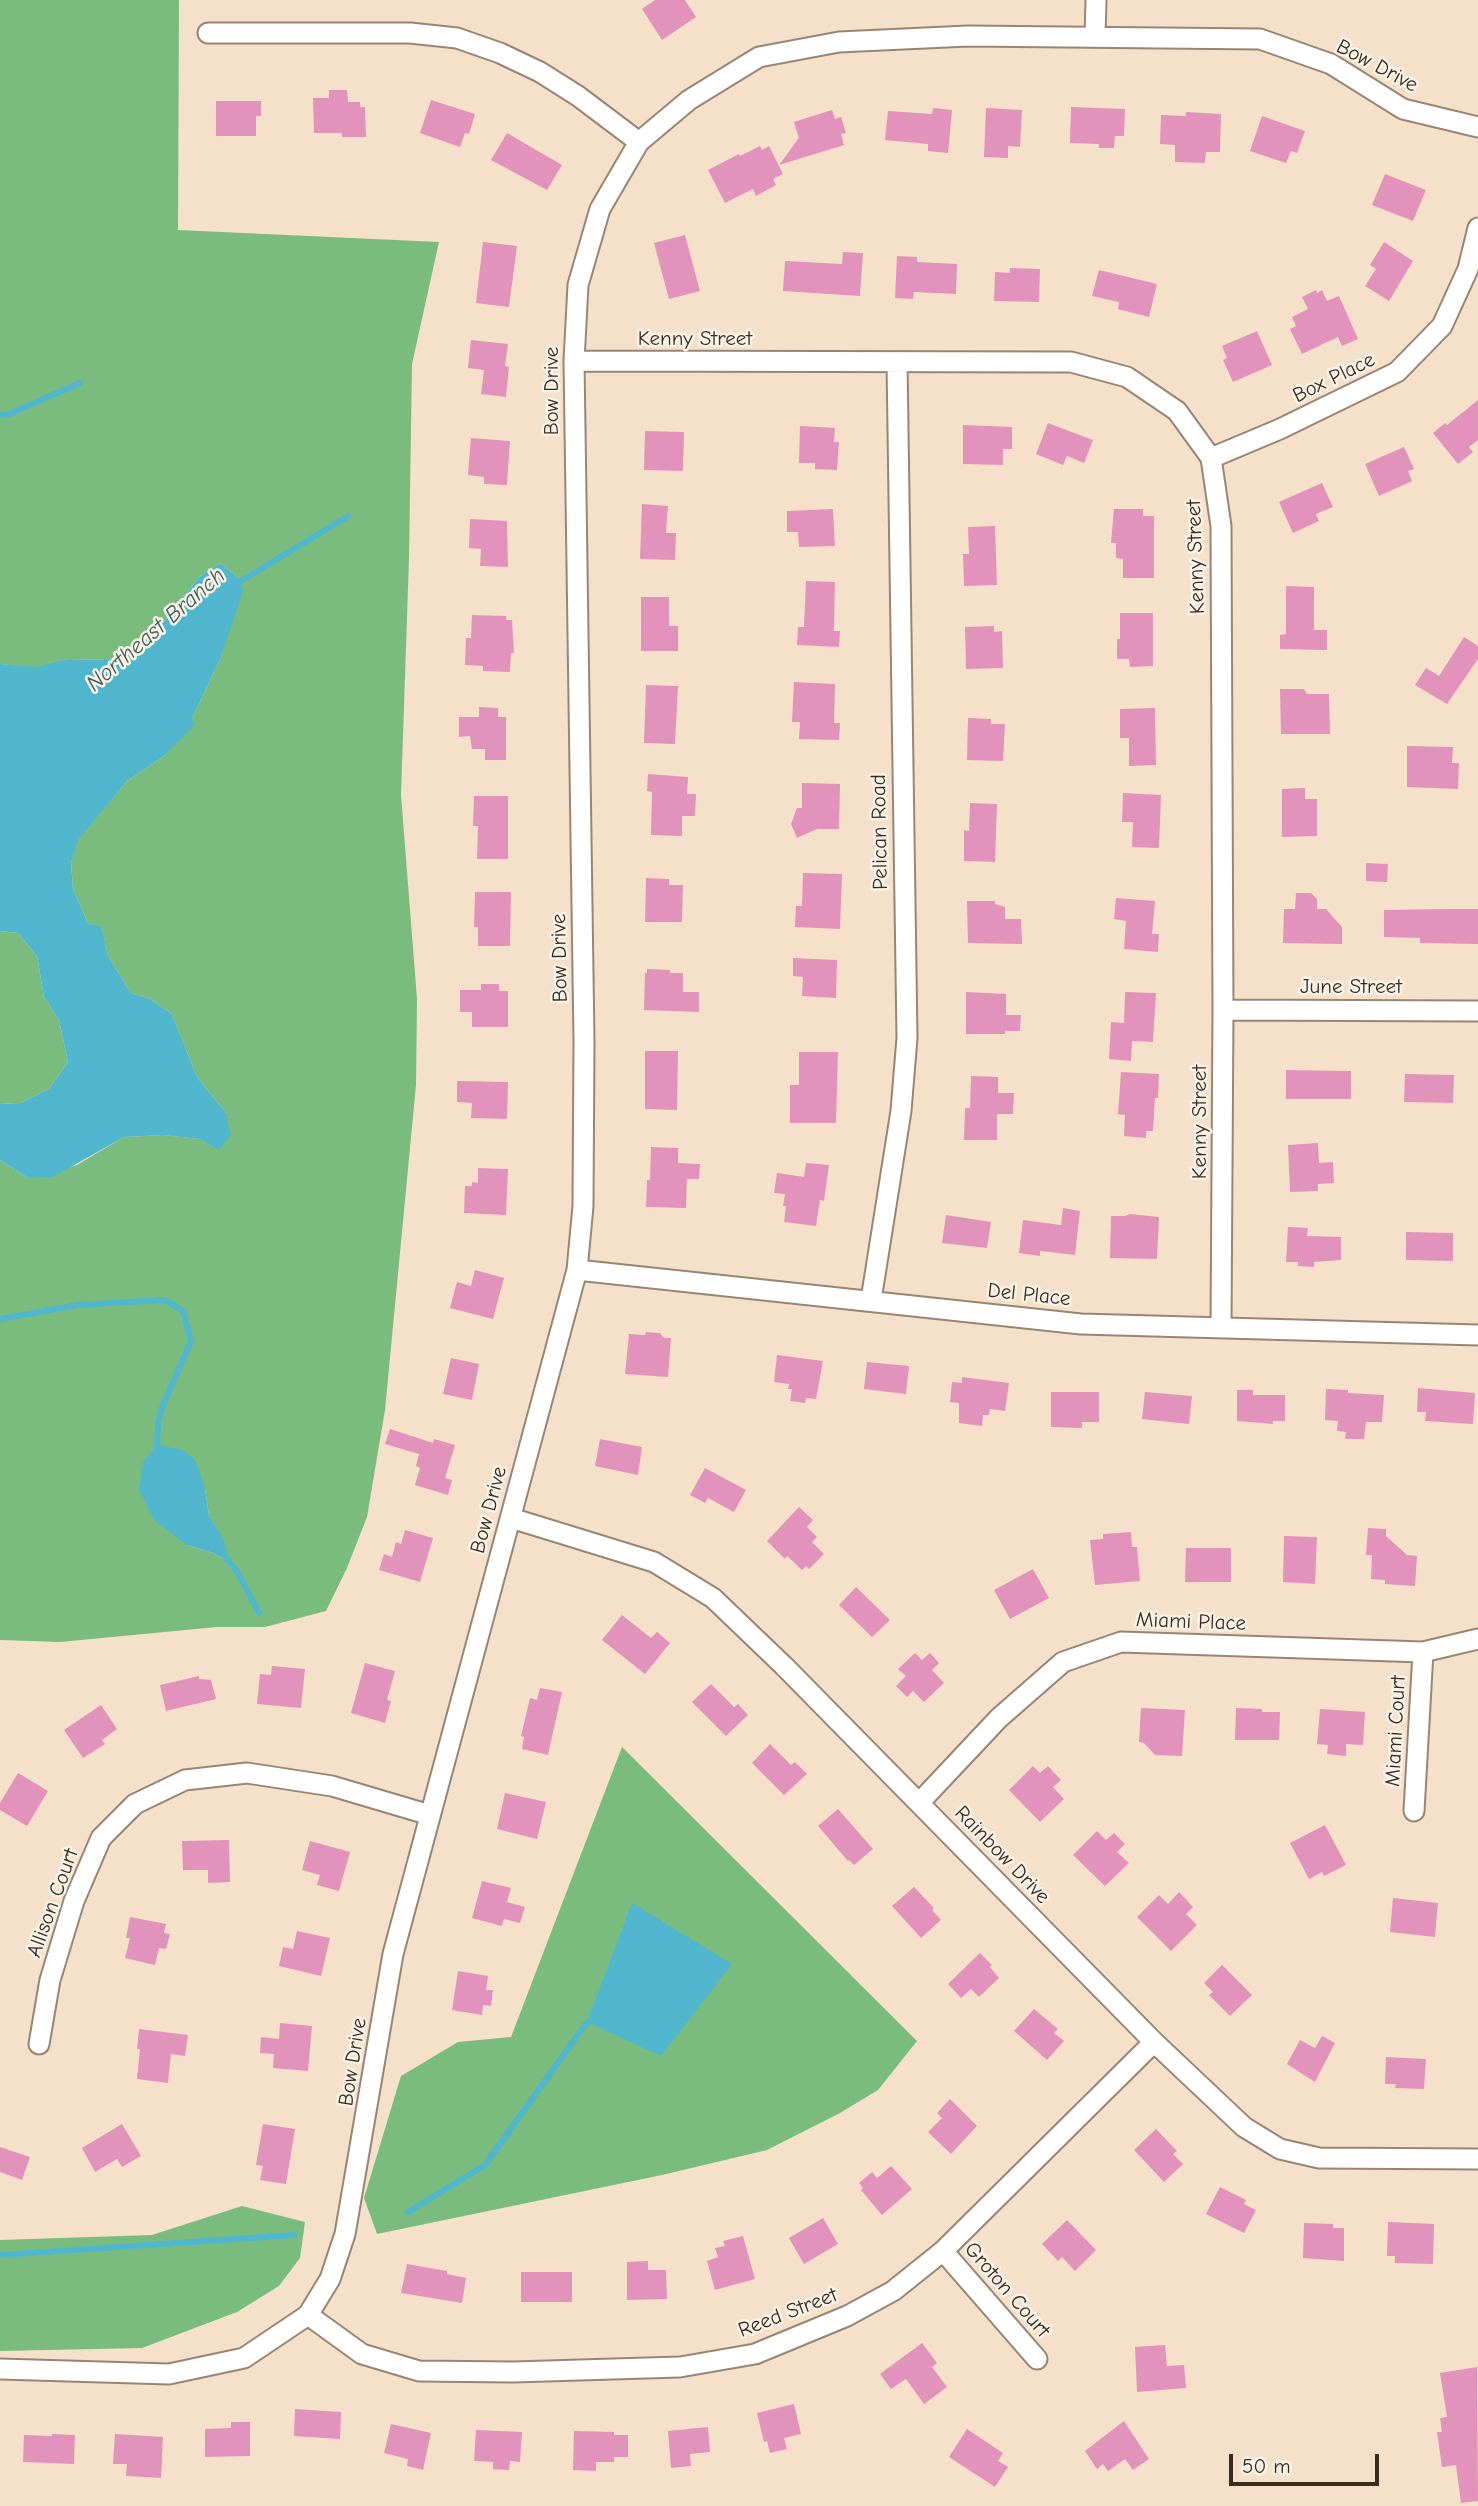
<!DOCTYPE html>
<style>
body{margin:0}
#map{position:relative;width:1478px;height:2506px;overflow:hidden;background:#f5e1c9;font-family:"Comic Neue",sans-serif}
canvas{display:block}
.scale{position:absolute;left:1229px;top:2454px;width:150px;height:32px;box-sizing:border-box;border:4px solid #3b2a1e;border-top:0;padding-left:9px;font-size:21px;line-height:24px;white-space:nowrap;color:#3b2a1e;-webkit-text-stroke:5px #f7f3e8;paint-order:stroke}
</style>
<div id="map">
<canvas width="1478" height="2506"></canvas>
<div class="scale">50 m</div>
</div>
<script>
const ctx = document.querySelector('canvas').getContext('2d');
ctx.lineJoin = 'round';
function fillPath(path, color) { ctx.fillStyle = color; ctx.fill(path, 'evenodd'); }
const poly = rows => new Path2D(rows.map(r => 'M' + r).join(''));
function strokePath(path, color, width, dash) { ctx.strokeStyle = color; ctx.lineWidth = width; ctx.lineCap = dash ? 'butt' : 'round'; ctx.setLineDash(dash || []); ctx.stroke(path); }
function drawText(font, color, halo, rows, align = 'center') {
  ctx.font = font + ' "Comic Neue",sans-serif'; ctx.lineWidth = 5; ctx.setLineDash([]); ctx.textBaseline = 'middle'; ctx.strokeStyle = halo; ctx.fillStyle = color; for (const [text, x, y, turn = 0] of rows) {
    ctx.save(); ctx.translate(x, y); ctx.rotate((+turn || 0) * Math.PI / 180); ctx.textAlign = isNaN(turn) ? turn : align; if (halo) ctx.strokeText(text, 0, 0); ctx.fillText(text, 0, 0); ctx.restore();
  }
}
const forest = poly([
 [0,0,179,0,178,230,439,242,412,364,409,558,401,795,417,999,416,1085,385,1410,367,1517,347,1568,326,1611,265,1627,217,1627,60,1642,0,1640,0,1160,28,1178,77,1165,124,1137,163,1135,199,1139,218,1149,226,1113,197,1077,172,1014,150,999,131,993,108,956,102,928,88,923,73,889,71,863,77,840,127,781,164,756,192,719,221,657,241,580,220,563,200,576,161,625,134,649,107,660,67,659,37,668,0,664],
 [205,1488,209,1516,223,1540,229,1562,213,1553,187,1545],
 [0,931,18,933,37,956,44,997,59,1020,68,1062,49,1089,20,1103,0,1104],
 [622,1747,917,2041,878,2090,840,2113,767,2150,662,2175,377,2234,364,2198,401,2076,458,2042,511,2037],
 [242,2206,305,2222,300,2258,279,2286,237,2312,142,2348,0,2351,0,2240,152,2235]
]);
const water = poly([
 [220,563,241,580,243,591,221,657,192,719,194,726,164,756,127,781,78,840,71,863,73,889,88,923,102,927,108,956,131,993,150,999,172,1014,197,1077,226,1113,231,1135,219,1150,199,1139,163,1135,124,1137,53,1177,28,1178,0,1160,0,1104,20,1103,49,1089,68,1062,59,1020,44,997,37,956,18,933,0,931,0,664,37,667,67,659,107,660,134,649,161,625,200,576],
 [157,1445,183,1450,195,1460,205,1488,209,1516,224,1540,229,1562,213,1553,187,1545,153,1519,139,1489,143,1462],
 [632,1903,732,1964,661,2056,587,2022]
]);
const stream = poly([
 [0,415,9,414,80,383],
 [236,584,348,516],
 [0,1319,78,1305,165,1300,183,1311,191,1341,161,1410,158,1426,157,1445,160,1450],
 [226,1558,238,1573,259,1613],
 [408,2212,485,2165,587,2022],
 [0,2255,294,2235]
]);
const building = poly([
 [655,0,685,0,696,17,662,40,642,9],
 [329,90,347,90,348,102,360,102,360,107,365,107,366,137,342,137,342,133,314,133,313,98,329,98],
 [431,100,475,114,469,134,465,133,460,147,420,133],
 [216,101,261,101,261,116,256,116,256,136,216,136],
 [1071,107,1125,109,1124,136,1115,136,1114,148,1099,148,1099,144,1070,143],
 [933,108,952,110,948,153,928,151,928,144,885,140,888,111,932,114],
 [986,108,1022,110,1020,147,1008,146,1008,158,984,157],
 [832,110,835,119,841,117,846,133,841,134,844,145,779,165,799,138,794,122],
 [1186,112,1221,114,1220,152,1206,152,1205,163,1175,162,1175,145,1160,144,1161,115,1186,116],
 [1262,116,1305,131,1297,153,1291,151,1286,163,1250,151],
 [507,133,562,165,547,190,491,160],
 [760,146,762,150,769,146,783,174,773,179,776,185,756,196,753,189,725,203,708,170,739,154,740,156],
 [1385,174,1426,190,1413,221,1372,205],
 [685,235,700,291,669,299,654,243],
 [483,242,517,246,509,307,476,303],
 [1384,242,1413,261,1389,301,1365,286,1376,269,1370,265],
 [843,252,863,253,860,296,783,291,785,261,842,264],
 [897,256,917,257,917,262,957,264,956,294,914,292,913,299,895,298],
 [1010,268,1040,269,1039,302,994,301,995,272,1010,273],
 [1099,270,1157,284,1149,317,1118,309,1119,302,1092,296],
 [1316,290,1317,293,1322,290,1327,301,1339,296,1358,339,1342,346,1338,337,1302,354,1290,329,1296,326,1292,317,1308,309,1302,297],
 [1257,331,1272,365,1233,382,1223,360,1227,358,1222,346],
 [471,340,508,344,505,366,509,367,506,397,481,394,484,370,468,368],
 [1478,400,1478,440,1469,447,1473,452,1458,464,1433,433,1445,423,1447,425],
 [1048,423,1093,440,1084,463,1067,456,1063,465,1036,454],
 [963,425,1012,427,1012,449,1003,449,1003,465,963,464],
 [800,426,835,428,834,442,839,442,837,470,815,469,815,463,799,463],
 [645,431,684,432,683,471,644,470],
 [471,438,510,441,507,485,484,484,484,477,468,475],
 [1404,447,1414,469,1408,471,1412,481,1379,496,1365,464],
 [1322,483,1333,507,1316,514,1319,521,1293,533,1279,502],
 [642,504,668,506,666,533,676,533,675,560,640,559],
 [833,509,835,546,799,547,798,532,787,532,787,511],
 [1114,509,1143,509,1143,516,1154,516,1154,578,1123,578,1123,559,1116,558,1116,543,1111,543],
 [470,519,507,521,508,567,480,566,481,549,469,548],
 [995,526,997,585,964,586,963,554,969,554,968,527],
 [806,581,835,582,834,631,840,631,839,647,797,645,798,627,804,627],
 [1286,586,1314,587,1314,630,1327,630,1327,650,1280,649,1280,635,1286,634],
 [641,597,669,597,669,626,678,626,678,651,641,651],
 [1120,613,1153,613,1153,666,1130,667,1129,659,1117,659,1117,639,1120,639],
 [472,615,506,616,506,620,512,620,514,653,511,653,510,672,483,671,483,666,465,665,466,638,471,638],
 [994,626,994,632,1002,631,1003,668,966,669,965,627],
 [1464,637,1478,646,1478,659,1447,704,1415,685,1426,668,1439,676],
 [794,682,835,684,834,723,840,723,839,740,799,739,800,722,792,722],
 [646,685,678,686,675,744,644,743],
 [1280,689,1304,689,1307,694,1329,694,1330,734,1281,734],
 [479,707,498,708,498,717,506,717,506,760,485,760,485,749,472,749,470,736,459,737,459,717,479,717],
 [1155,708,1156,765,1129,766,1129,738,1120,738,1120,709],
 [968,718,991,719,991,724,1005,724,1003,761,967,760],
 [1407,746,1453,747,1452,763,1459,763,1458,789,1407,787],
 [648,774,688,777,687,794,696,794,695,816,682,816,682,836,651,835,652,792,647,791],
 [802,783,840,784,839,829,817,829,797,838,791,824,797,808,802,808],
 [1305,788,1305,799,1317,799,1317,836,1282,837,1282,789],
 [1123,793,1161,795,1159,848,1132,847,1133,822,1122,822],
 [474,796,508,796,508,859,477,859,478,826,473,826],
 [970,803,997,804,995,862,964,861,964,830,969,831],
 [1366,863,1388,864,1387,882,1366,881],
 [803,873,842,874,840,929,795,927,796,906,802,906],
 [646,878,669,879,669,885,683,885,682,922,645,922],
 [475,892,511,892,510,946,478,946,478,927,474,927],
 [1296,893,1311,893,1317,899,1317,909,1326,909,1342,927,1342,944,1283,943,1284,909,1295,909],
 [1116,898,1155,901,1152,934,1159,934,1158,952,1124,949,1126,921,1114,919],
 [967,901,995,901,995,904,1005,907,1005,919,1021,919,1022,944,968,943],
 [1445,909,1478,909,1478,944,1420,943,1420,938,1384,937,1384,910],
 [793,958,837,960,836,998,802,996,803,977,793,976],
 [647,969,670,970,670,973,683,973,683,992,699,992,699,1012,644,1010,645,973,647,973],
 [481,984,499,984,499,991,508,991,508,1027,472,1027,472,1012,460,1012,460,990,481,990],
 [966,992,1006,994,1006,1015,1021,1015,1020,1031,1005,1031,1005,1034,966,1034],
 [1125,992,1156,993,1153,1042,1132,1041,1131,1061,1109,1059,1111,1022,1124,1023],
 [645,1051,678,1051,677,1110,645,1109],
 [799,1052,838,1052,836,1123,790,1123,790,1085,799,1085],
 [1286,1070,1351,1071,1351,1099,1286,1099],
 [1121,1072,1159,1074,1158,1098,1155,1098,1153,1131,1146,1131,1146,1138,1124,1136,1125,1115,1118,1114],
 [1405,1074,1454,1075,1453,1103,1404,1102],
 [971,1076,998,1077,998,1093,1014,1093,1013,1114,997,1114,997,1140,964,1140,965,1108,970,1108],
 [457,1081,508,1082,507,1119,471,1118,472,1103,457,1102],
 [1318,1143,1319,1163,1333,1162,1334,1183,1318,1184,1318,1191,1290,1192,1288,1145],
 [651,1147,678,1148,678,1163,700,1164,699,1179,687,1179,686,1208,646,1207,647,1180,650,1180],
 [806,1163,829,1165,824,1201,820,1200,816,1226,784,1222,786,1206,783,1206,785,1194,774,1193,777,1173,804,1177],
 [478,1168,508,1169,506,1215,464,1213,465,1186,472,1186,472,1182,478,1183],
 [1063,1208,1080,1211,1075,1255,1040,1251,1040,1256,1019,1253,1023,1220,1061,1225],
 [1130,1214,1159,1217,1157,1259,1110,1258,1111,1216,1125,1216],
 [946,1215,991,1222,987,1248,942,1243],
 [1288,1227,1308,1228,1307,1236,1341,1237,1341,1260,1314,1262,1314,1267,1298,1266,1298,1262,1286,1262],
 [1406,1232,1453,1233,1453,1261,1406,1260],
 [475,1270,504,1278,493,1319,450,1308,457,1282,471,1286],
 [646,1332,660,1333,664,1338,671,1338,668,1377,625,1374,629,1334,645,1335],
 [777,1355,823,1361,816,1399,806,1398,805,1403,790,1401,792,1389,788,1389,789,1384,774,1382],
 [451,1358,479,1364,472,1400,443,1394],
 [867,1362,909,1366,906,1394,864,1389],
 [962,1377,1009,1383,1005,1411,990,1409,989,1415,983,1415,982,1426,959,1423,959,1403,950,1402,952,1382,962,1383],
 [1418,1388,1475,1393,1473,1424,1425,1421,1426,1412,1417,1412],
 [1326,1389,1348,1390,1348,1393,1384,1395,1382,1422,1366,1422,1364,1439,1345,1439,1346,1432,1337,1431,1338,1421,1325,1420],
 [1237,1390,1253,1390,1253,1395,1285,1395,1285,1421,1273,1421,1273,1424,1237,1421],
 [1051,1392,1099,1392,1099,1422,1082,1422,1082,1428,1051,1427],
 [1145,1392,1192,1396,1189,1424,1142,1419],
 [390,1429,433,1443,434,1439,455,1445,445,1478,452,1480,448,1495,415,1485,420,1468,416,1466,419,1454,385,1444],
 [600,1439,642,1447,638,1475,595,1466],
 [705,1468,746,1490,734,1512,708,1498,705,1503,690,1495],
 [799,1507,813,1520,807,1527,817,1537,812,1542,824,1554,809,1569,806,1566,802,1570,787,1556,785,1559,767,1541],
 [1368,1528,1386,1529,1386,1536,1407,1555,1417,1556,1415,1586,1385,1584,1385,1580,1371,1579,1372,1555,1366,1555],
 [405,1530,433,1538,420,1582,379,1570,384,1554,392,1557,396,1542,401,1544],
 [1131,1532,1132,1547,1137,1547,1140,1581,1095,1585,1090,1540,1103,1539,1103,1534],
 [1284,1536,1317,1537,1315,1584,1283,1582],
 [1186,1548,1231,1548,1231,1582,1185,1582],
 [1033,1569,1049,1598,1010,1619,994,1590],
 [856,1587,890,1620,872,1637,839,1605],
 [622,1615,651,1638,657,1632,670,1643,645,1674,602,1640],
 [915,1653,922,1660,930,1653,939,1663,932,1670,944,1683,924,1702,913,1691,907,1697,896,1686,906,1676,898,1669],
 [365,1663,395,1671,387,1700,391,1701,385,1723,351,1713],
 [272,1666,305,1669,301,1708,257,1704,260,1674,271,1675],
 [199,1676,199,1679,211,1680,216,1699,166,1711,160,1685],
 [711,1684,734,1707,738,1704,748,1715,726,1736,692,1702],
 [540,1688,562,1692,548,1755,522,1749,524,1737,521,1736,530,1698,537,1700],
 [101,1705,117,1729,102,1740,105,1744,83,1758,64,1730],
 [1141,1708,1185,1710,1182,1756,1155,1755,1144,1743,1139,1742],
 [1236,1708,1262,1709,1262,1712,1280,1712,1279,1740,1235,1740],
 [1320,1709,1365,1712,1363,1745,1346,1744,1346,1756,1327,1754,1328,1745,1317,1744],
 [770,1744,791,1765,795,1762,807,1774,784,1795,752,1763],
 [1033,1766,1040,1773,1048,1766,1061,1780,1053,1787,1064,1799,1040,1822,1009,1790],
 [18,1773,48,1791,27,1826,0,1810,0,1803],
 [505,1793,546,1802,537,1839,497,1829],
 [838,1809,873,1849,854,1865,849,1860,848,1861,818,1826],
 [1325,1825,1346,1865,1324,1876,1322,1872,1309,1879,1290,1843],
 [1097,1831,1106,1840,1114,1833,1125,1844,1117,1852,1129,1863,1105,1886,1073,1855],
 [229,1840,230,1882,208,1883,208,1870,183,1870,182,1841],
 [310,1841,350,1852,339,1891,317,1885,320,1875,302,1870],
 [482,1881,511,1888,507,1902,525,1907,520,1923,504,1919,502,1926,472,1918],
 [914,1887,934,1908,932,1910,941,1920,921,1938,892,1906],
 [1179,1892,1193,1907,1186,1914,1197,1925,1171,1951,1137,1917,1159,1895,1168,1904],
 [1393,1898,1438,1903,1435,1937,1390,1932],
 [130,1917,166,1924,164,1933,170,1934,166,1949,159,1948,155,1965,125,1958,130,1938,126,1938],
 [297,1931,330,1938,321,1976,279,1966,283,1947,293,1949],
 [980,1953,992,1965,990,1967,999,1978,979,1997,971,1989,961,1998,948,1984],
 [1222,1965,1252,1995,1230,2016,1209,1995,1213,1992,1204,1983],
 [458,1971,488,1976,486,1990,493,1990,491,2006,483,2005,482,2015,452,2010],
 [1034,2009,1058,2029,1054,2033,1064,2041,1047,2060,1014,2031],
 [280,2023,312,2026,308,2071,273,2068,274,2054,260,2053,261,2037,279,2039],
 [139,2029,188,2035,185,2056,171,2054,168,2083,137,2079,140,2049,137,2049],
 [1322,2036,1335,2043,1315,2082,1287,2064,1300,2040,1315,2048],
 [1386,2057,1426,2059,1424,2089,1395,2088,1396,2084,1385,2084],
 [950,2099,977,2126,951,2154,928,2132,942,2118,937,2113],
 [122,2124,141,2156,122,2167,117,2159,95,2172,82,2148],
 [263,2124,295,2129,286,2184,260,2180,263,2166,256,2165],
 [1156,2129,1177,2151,1173,2154,1183,2164,1164,2182,1134,2150],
 [0,2147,30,2157,22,2180,0,2172],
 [891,2166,912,2189,882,2215,861,2190,863,2188,859,2183,872,2172,877,2178],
 [1220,2187,1246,2200,1244,2204,1256,2210,1244,2233,1206,2214],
 [823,2218,838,2244,804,2264,789,2238],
 [1067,2220,1096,2250,1075,2271,1062,2257,1058,2261,1042,2244],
 [1388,2222,1434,2224,1433,2264,1395,2263,1395,2256,1387,2256],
 [1304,2223,1333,2224,1333,2228,1344,2228,1344,2261,1303,2258],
 [743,2236,755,2279,715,2290,707,2261,718,2257,715,2248,725,2246,723,2241],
 [648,2261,648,2270,666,2270,667,2299,627,2300,627,2262],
 [407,2264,447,2271,447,2274,466,2278,462,2303,401,2293],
 [521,2272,572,2272,572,2302,521,2302],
 [922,2343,937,2363,932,2367,947,2387,924,2404,906,2379,891,2389,880,2374],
 [1165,2345,1167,2366,1184,2365,1186,2388,1137,2392,1135,2347],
 [1477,2367,1478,2501,1461,2503,1456,2465,1442,2467,1437,2432,1442,2432,1440,2418,1447,2417,1440,2373],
 [794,2404,801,2434,784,2438,787,2449,770,2453,767,2441,764,2442,757,2413],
 [295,2409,341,2412,340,2439,294,2436],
 [1124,2421,1149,2459,1133,2470,1125,2459,1108,2471,1103,2464,1097,2469,1085,2451],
 [231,2422,250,2422,250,2456,205,2457,205,2429,231,2428],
 [391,2424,431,2433,423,2470,407,2466,408,2459,384,2453],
 [708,2427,710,2452,690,2454,691,2466,671,2468,668,2431],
 [967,2429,1003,2453,998,2461,1008,2467,995,2487,949,2457],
 [476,2430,522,2432,520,2462,510,2461,509,2470,493,2469,493,2462,474,2461],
 [574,2431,614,2432,614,2435,628,2435,628,2457,614,2457,614,2462,596,2462,596,2471,573,2470],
 [52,2434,75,2435,74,2464,23,2462,24,2435,52,2436],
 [115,2434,163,2437,161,2478,126,2476,127,2464,113,2464]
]);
const minor = poly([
 [208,33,410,33,457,38,500,53,540,72,578,96,639,142],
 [1095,36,1096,0],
 [574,361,1071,362,1127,377,1177,411,1211,458,1221,526,1223,1010,1221,1328],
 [1211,458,1280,429,1397,372,1442,326,1468,269,1478,228],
 [1223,1010,1478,1011],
 [577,1270,1081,1324,1478,1335],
 [871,1300,901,1111,907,1038,897,362],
 [511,1518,654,1562,713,1598,784,1666,1154,2042,1244,2127,1280,2149,1319,2158,1478,2159],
 [919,1803,999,1718,1063,1662,1121,1642,1423,1652,1478,1639],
 [1414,1811,1423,1652],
 [39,2044,50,1980,74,1901,101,1838,135,1804,185,1780,247,1773,332,1786,430,1815],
 [943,2251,1037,2359],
 [308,2315,362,2354,419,2371,513,2372,680,2367,755,2354,847,2316,893,2291,943,2251,1154,2042],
 [0,2369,169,2374,244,2358,308,2315,330,2279,345,2234,393,1954,577,1270,583,1206,584,1041,574,361,578,285,600,209,639,142,689,100,759,57,839,42,968,36,1260,39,1331,64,1403,109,1478,127]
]);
const streetNames = [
 ["Bow Drive",1377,66,28],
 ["Kenny Street",695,339],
 ["Box Place",1334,378,-26],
 ["Bow Drive",552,391,-90],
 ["Kenny Street",1196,557,-92],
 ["Pelican Road",880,832,-91],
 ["Bow Drive",560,958,-91],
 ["June Street",1351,987],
 ["Kenny Street",1200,1122,-90],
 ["Del Place",1029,1295,6],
 ["Bow Drive",489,1510,-75],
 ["Miami Place",1191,1622,2],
 ["Miami Court",1396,1731,-87],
 ["Rainbow Drive",1002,1855,46],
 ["Allison Court",53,1903,-70],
 ["Bow Drive",353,2062,-81],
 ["Groton Court",1007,2290,49],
 ["Reed Street",788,2313,-21]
];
const waterNames = [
 ["Northeast Branch",156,630,-41]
];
fillPath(forest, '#7abc7e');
fillPath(water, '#4fb6cd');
strokePath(stream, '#4fb6cd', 6);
fillPath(building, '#e293bb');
strokePath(minor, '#988674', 23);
strokePath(minor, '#fff', 19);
drawText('21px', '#3b2a1e', '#f7f3e8', streetNames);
drawText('italic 23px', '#425b5b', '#f7f3e8', waterNames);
</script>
